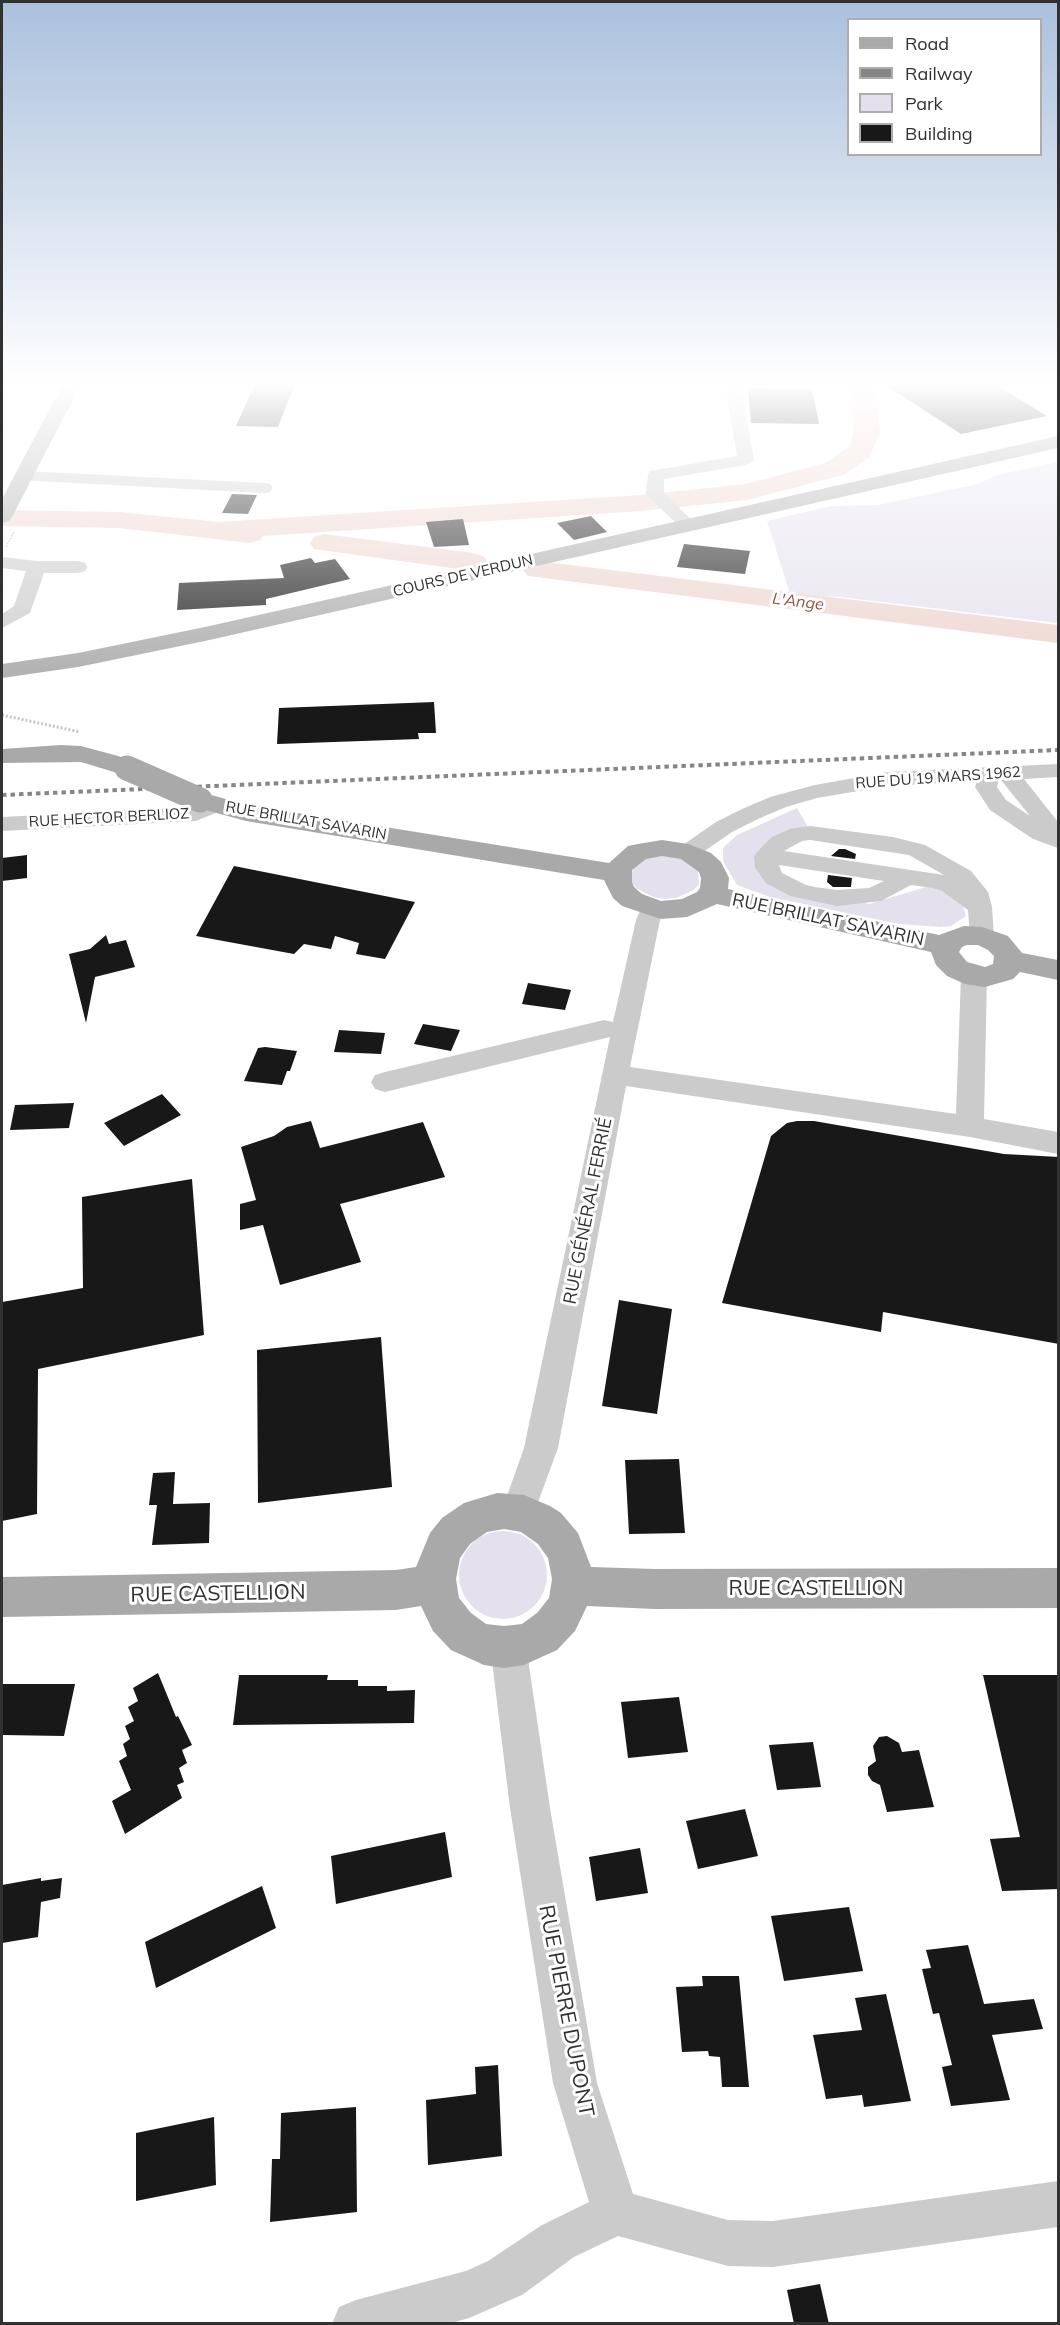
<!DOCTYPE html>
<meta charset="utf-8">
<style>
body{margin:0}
#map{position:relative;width:1060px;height:2325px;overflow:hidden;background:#fff;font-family:Mulish,sans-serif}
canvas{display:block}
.frame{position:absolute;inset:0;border:3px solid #313131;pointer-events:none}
.legend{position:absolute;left:847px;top:18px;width:195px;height:138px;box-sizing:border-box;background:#fff;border:2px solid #adadad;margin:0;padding:8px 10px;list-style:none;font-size:18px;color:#313131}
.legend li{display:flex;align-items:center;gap:12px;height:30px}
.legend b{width:30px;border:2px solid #adadad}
</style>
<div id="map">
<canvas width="1060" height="2325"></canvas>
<div class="frame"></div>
<ul class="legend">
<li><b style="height:8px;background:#a9a9a9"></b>Road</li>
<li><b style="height:8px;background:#868686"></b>Railway</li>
<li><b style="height:16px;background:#e4e0ed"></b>Park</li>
<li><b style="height:16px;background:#181818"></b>Building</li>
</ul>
</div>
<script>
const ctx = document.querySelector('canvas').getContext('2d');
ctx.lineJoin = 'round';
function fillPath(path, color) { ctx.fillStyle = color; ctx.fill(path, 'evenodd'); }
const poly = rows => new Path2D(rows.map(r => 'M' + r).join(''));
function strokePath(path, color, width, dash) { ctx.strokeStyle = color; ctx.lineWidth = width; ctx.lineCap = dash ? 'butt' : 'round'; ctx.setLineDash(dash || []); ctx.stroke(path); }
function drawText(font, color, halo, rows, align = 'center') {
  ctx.font = font + ' Mulish,sans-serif'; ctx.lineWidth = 6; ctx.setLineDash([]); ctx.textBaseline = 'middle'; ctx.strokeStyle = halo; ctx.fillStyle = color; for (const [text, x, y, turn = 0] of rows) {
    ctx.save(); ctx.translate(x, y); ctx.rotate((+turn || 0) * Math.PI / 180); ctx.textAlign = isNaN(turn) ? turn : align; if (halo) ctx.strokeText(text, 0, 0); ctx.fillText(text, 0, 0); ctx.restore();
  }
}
const green = poly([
 [1058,462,1058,623,840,597,790,594,767,521,831,506,878,505,977,484,997,475],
 [797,808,808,827,760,872,869,904,933,885,962,904,966,916,951,926,940,927,899,924,770,897,737,885,723,861,723,848,737,835],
 [660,855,683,858,698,869,699,884,694,890,676,898,665,899,653,897,636,888,631,881,633,866,640,860],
 '459 1575a44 44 0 1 1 88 0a44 44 0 1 1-88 0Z'
]);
const river = poly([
 [850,384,874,384,880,431,870,457,843,475,747,500,641,511,263,536,260,540,250,543,119,528,2,526,2,510,119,512,218,522,641,495,746,484,825,463,849,447,854,431,850,384],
 [324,534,473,553,483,556,488,562,483,568,473,571,314,549,310,543,314,537,324,534],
 [538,561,1058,625,1058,643,528,576,523,570,528,564,538,561]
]);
const building = poly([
 [255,384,295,384,278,427,236,426],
 [884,384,995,384,1047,416,961,434],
 [748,388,812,389,819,424,751,423],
 [232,494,257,495,248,514,222,513],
 [591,516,607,532,574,540,557,523],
 [463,519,469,545,434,547,426,522],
 [684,544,750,551,745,574,677,567],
 [311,558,315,563,335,559,350,579,266,599,266,605,177,610,179,583,284,578,280,565],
 [434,702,436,733,418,733,419,739,277,744,279,708],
 [839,849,845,849,856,854,855,859,831,856],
 [27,855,27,878,2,881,2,858],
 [234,866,415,902,385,959,356,954,359,943,335,936,331,949,304,944,294,954,196,936],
 [828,875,852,878,851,887,833,887,827,882],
 [106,935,109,944,126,940,135,967,95,977,86,1023,69,954,90,949],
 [528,983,571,990,565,1010,522,1004],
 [423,1024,460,1030,451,1051,414,1044],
 [339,1030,385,1033,381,1054,334,1052],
 [265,1047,297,1051,290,1071,287,1071,282,1085,244,1081,258,1048],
 [162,1094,181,1115,124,1146,104,1123],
 [74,1103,69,1128,10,1130,15,1105],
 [311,1121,320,1148,423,1122,445,1177,340,1204,361,1262,280,1285,263,1225,240,1230,240,1204,256,1200,241,1147,274,1136,287,1127],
 [797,1121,814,1121,1004,1154,1059,1157,1059,1344,883,1312,881,1332,722,1303,771,1136,787,1123],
 [192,1179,204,1335,38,1369,37,1514,2,1521,2,1302,83,1288,82,1197],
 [619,1300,672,1309,657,1414,602,1406],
 [381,1337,392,1487,258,1503,257,1350],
 [679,1459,685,1533,629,1534,625,1460],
 [175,1472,173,1504,210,1503,209,1543,152,1545,157,1505,149,1505,153,1473],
 [158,1673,176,1717,178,1716,192,1745,182,1750,187,1763,179,1768,184,1782,177,1785,182,1798,125,1834,112,1801,131,1790,119,1761,127,1756,123,1744,130,1739,125,1726,134,1721,128,1707,138,1701,133,1688],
 [239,1675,328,1675,327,1680,358,1680,358,1686,387,1686,387,1691,415,1690,414,1723,233,1725],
 [983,1675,1059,1675,1059,1889,1002,1891,990,1839,1020,1837],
 [2,1684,75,1684,64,1736,2,1735],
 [679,1697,688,1752,628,1758,621,1702],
 [887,1736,899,1743,902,1752,919,1750,934,1807,887,1812,880,1785,872,1781,868,1775,868,1767,876,1761,873,1746,879,1737],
 [813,1742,821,1787,777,1790,769,1745],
 [745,1809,758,1856,698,1869,686,1821],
 [445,1832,452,1877,336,1904,331,1856],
 [640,1848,648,1893,596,1901,589,1857],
 [41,1878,41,1881,62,1878,60,1898,41,1902,38,1937,2,1943,2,1885],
 [262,1886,276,1928,156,1988,145,1942],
 [849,1907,863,1971,784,1981,771,1916],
 [968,1945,984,2004,1034,1999,1043,2029,992,2035,1010,2100,951,2106,942,2067,952,2065,939,2013,933,2014,922,1969,931,1968,926,1950],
 [702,1976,739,1976,749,2087,722,2087,720,2057,709,2056,708,2051,682,2052,676,1987,703,1986],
 [886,1994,911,2101,864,2107,862,2095,826,2099,813,2035,862,2030,855,1998],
 [498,2065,502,2156,428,2165,426,2100,476,2094,475,2067],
 [356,2107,357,2212,270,2222,272,2159,280,2159,281,2113],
 [214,2117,216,2185,136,2201,136,2133],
 [820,2284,829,2324,794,2324,787,2290]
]);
const pathFar1 = poly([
 [91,390,116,384],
 [6,547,14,532]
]);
const path = poly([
 [2,715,80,732]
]);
const minor = poly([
 [725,384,741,384,754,460,746,465,664,479,664,493,697,525,694,529,688,530,682,529,646,494,648,475,650,471,656,470,737,456,725,384],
 [24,471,264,483,270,484,273,488,270,492,264,493,18,480,16,476,18,472,24,471],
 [2,557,37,561,78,561,85,563,87,567,85,571,78,573,44,573,30,613,2,628,2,614,14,606,26,571,2,568,2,557],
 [1058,764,1058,777,1024,779,1058,822,1058,848,1033,839,990,810,975,787,977,781,888,786,817,798,786,807,758,819,732,832,696,857,688,859,680,857,676,852,680,847,716,822,742,809,770,797,815,785,888,772,1058,764],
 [999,780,1001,780,1030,816,1006,800,997,787,999,780],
 [215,798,223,800,226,805,223,810,196,821,2,831,2,817,192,807,215,798],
 [810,826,893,837,925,845,971,871,988,892,992,907,994,936,991,942,982,944,973,942,970,936,968,910,942,891,933,888,911,885,881,901,837,906,790,896,766,883,755,868,754,856,758,851,772,837,790,829,810,826],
 [810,840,909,855,944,875,784,851,802,841,810,840],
 [779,865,884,881,869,888,837,890,815,887,806,885,782,873,779,865],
 [653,900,662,902,665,908,660,920,630,1067,956,1114,961,976,965,970,974,967,983,970,987,976,984,1119,1058,1132,1058,1154,970,1137,626,1086,558,1448,530,1524,518,1529,506,1524,501,1513,524,1448,610,1037,385,1092,375,1089,371,1082,375,1075,385,1072,604,1020,613,1022,636,920,644,902,653,900],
 [508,1627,521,1632,526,1645,550,1808,597,2083,633,2194,728,2220,773,2221,1058,2181,1058,2227,773,2267,728,2266,618,2236,574,2257,522,2295,469,2318,448,2324,332,2324,339,2307,356,2300,466,2271,488,2261,542,2225,589,2202,553,2083,510,1808,490,1645,495,1632,508,1627]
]);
const major = poly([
 [63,384,81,384,12,517,9,521,2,523,2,499,63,384],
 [1058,436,1058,448,205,641,78,667,2,678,2,664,78,653,205,627,1058,436],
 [61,745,81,746,118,756,136,763,140,768,136,773,127,776,81,762,2,763,2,749,61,745],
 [200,792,248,805,609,863,628,846,638,844,662,840,688,844,711,853,721,862,729,878,728,889,939,935,964,926,982,927,1008,936,1022,953,1058,960,1058,980,1020,972,1013,979,985,987,965,984,947,976,936,965,931,952,717,904,687,917,661,919,622,906,613,898,604,880,246,821,191,806,187,800,191,794,200,792],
 [662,856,681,859,699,872,701,878,700,888,697,892,682,899,661,901,642,894,634,887,632,882,632,870,646,859,662,856],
 [967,945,978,945,988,950,994,956,993,964,985,967,967,962,959,952,962,947,967,945],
 [497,1493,524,1495,550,1506,561,1513,578,1533,591,1567,655,1569,1058,1568,1058,1608,655,1609,587,1606,575,1631,557,1650,524,1665,504,1668,484,1665,451,1650,433,1631,421,1606,396,1610,2,1617,2,1577,396,1570,416,1567,430,1533,442,1518,464,1503,497,1493],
 [504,1529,521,1532,538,1544,548,1558,552,1579,549,1598,537,1613,522,1624,504,1626,486,1624,471,1613,459,1598,456,1579,460,1558,470,1544,487,1532,504,1529]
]);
const rail = poly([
 [2,795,1058,750]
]);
const majorBridge = poly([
 [127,768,200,800]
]);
const farStreetnames = [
 ["COURS DE VERDUN",463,576,-13],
 ["RUE DU 19 MARS 1962",938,778,-4],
 ["RUE HECTOR BERLIOZ",109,818,-3],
 ["RUE BRILLAT SAVARIN",306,821,10]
];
const farWaternames = [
 ["L'Ange",798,602,7]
];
const streetNames = [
 ["RUE BRILLAT SAVARIN",828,920,12],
 ["RUE GÉNÉRAL FERRIÉ",588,1211,-79]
];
const nearStreetnames = [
 ["RUE CASTELLION",816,1589],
 ["RUE CASTELLION",218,1594,-1],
 ["RUE PIERRE DUPONT",566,2011,79]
];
fillPath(green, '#e4e0ed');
fillPath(river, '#edd3cd');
fillPath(building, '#181818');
strokePath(pathFar1, '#c5c5c5', 2, [1.5, 1.5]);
strokePath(path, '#c5c5c5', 3, [2, 2]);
fillPath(minor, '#cbcbcb');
fillPath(major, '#a9a9a9');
strokePath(rail, '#868686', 4, [4.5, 4]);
strokePath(majorBridge, '#a9a9a9', 25);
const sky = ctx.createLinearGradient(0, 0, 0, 709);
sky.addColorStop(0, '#aac0dd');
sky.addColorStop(0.54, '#fff');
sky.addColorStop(1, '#ffffff00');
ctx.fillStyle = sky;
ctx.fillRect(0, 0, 1060, 709);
drawText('15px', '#313131', '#fff', farStreetnames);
drawText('italic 16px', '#93513f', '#fff', farWaternames);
drawText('18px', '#313131', '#fff', streetNames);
drawText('21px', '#313131', '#fff', nearStreetnames);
</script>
